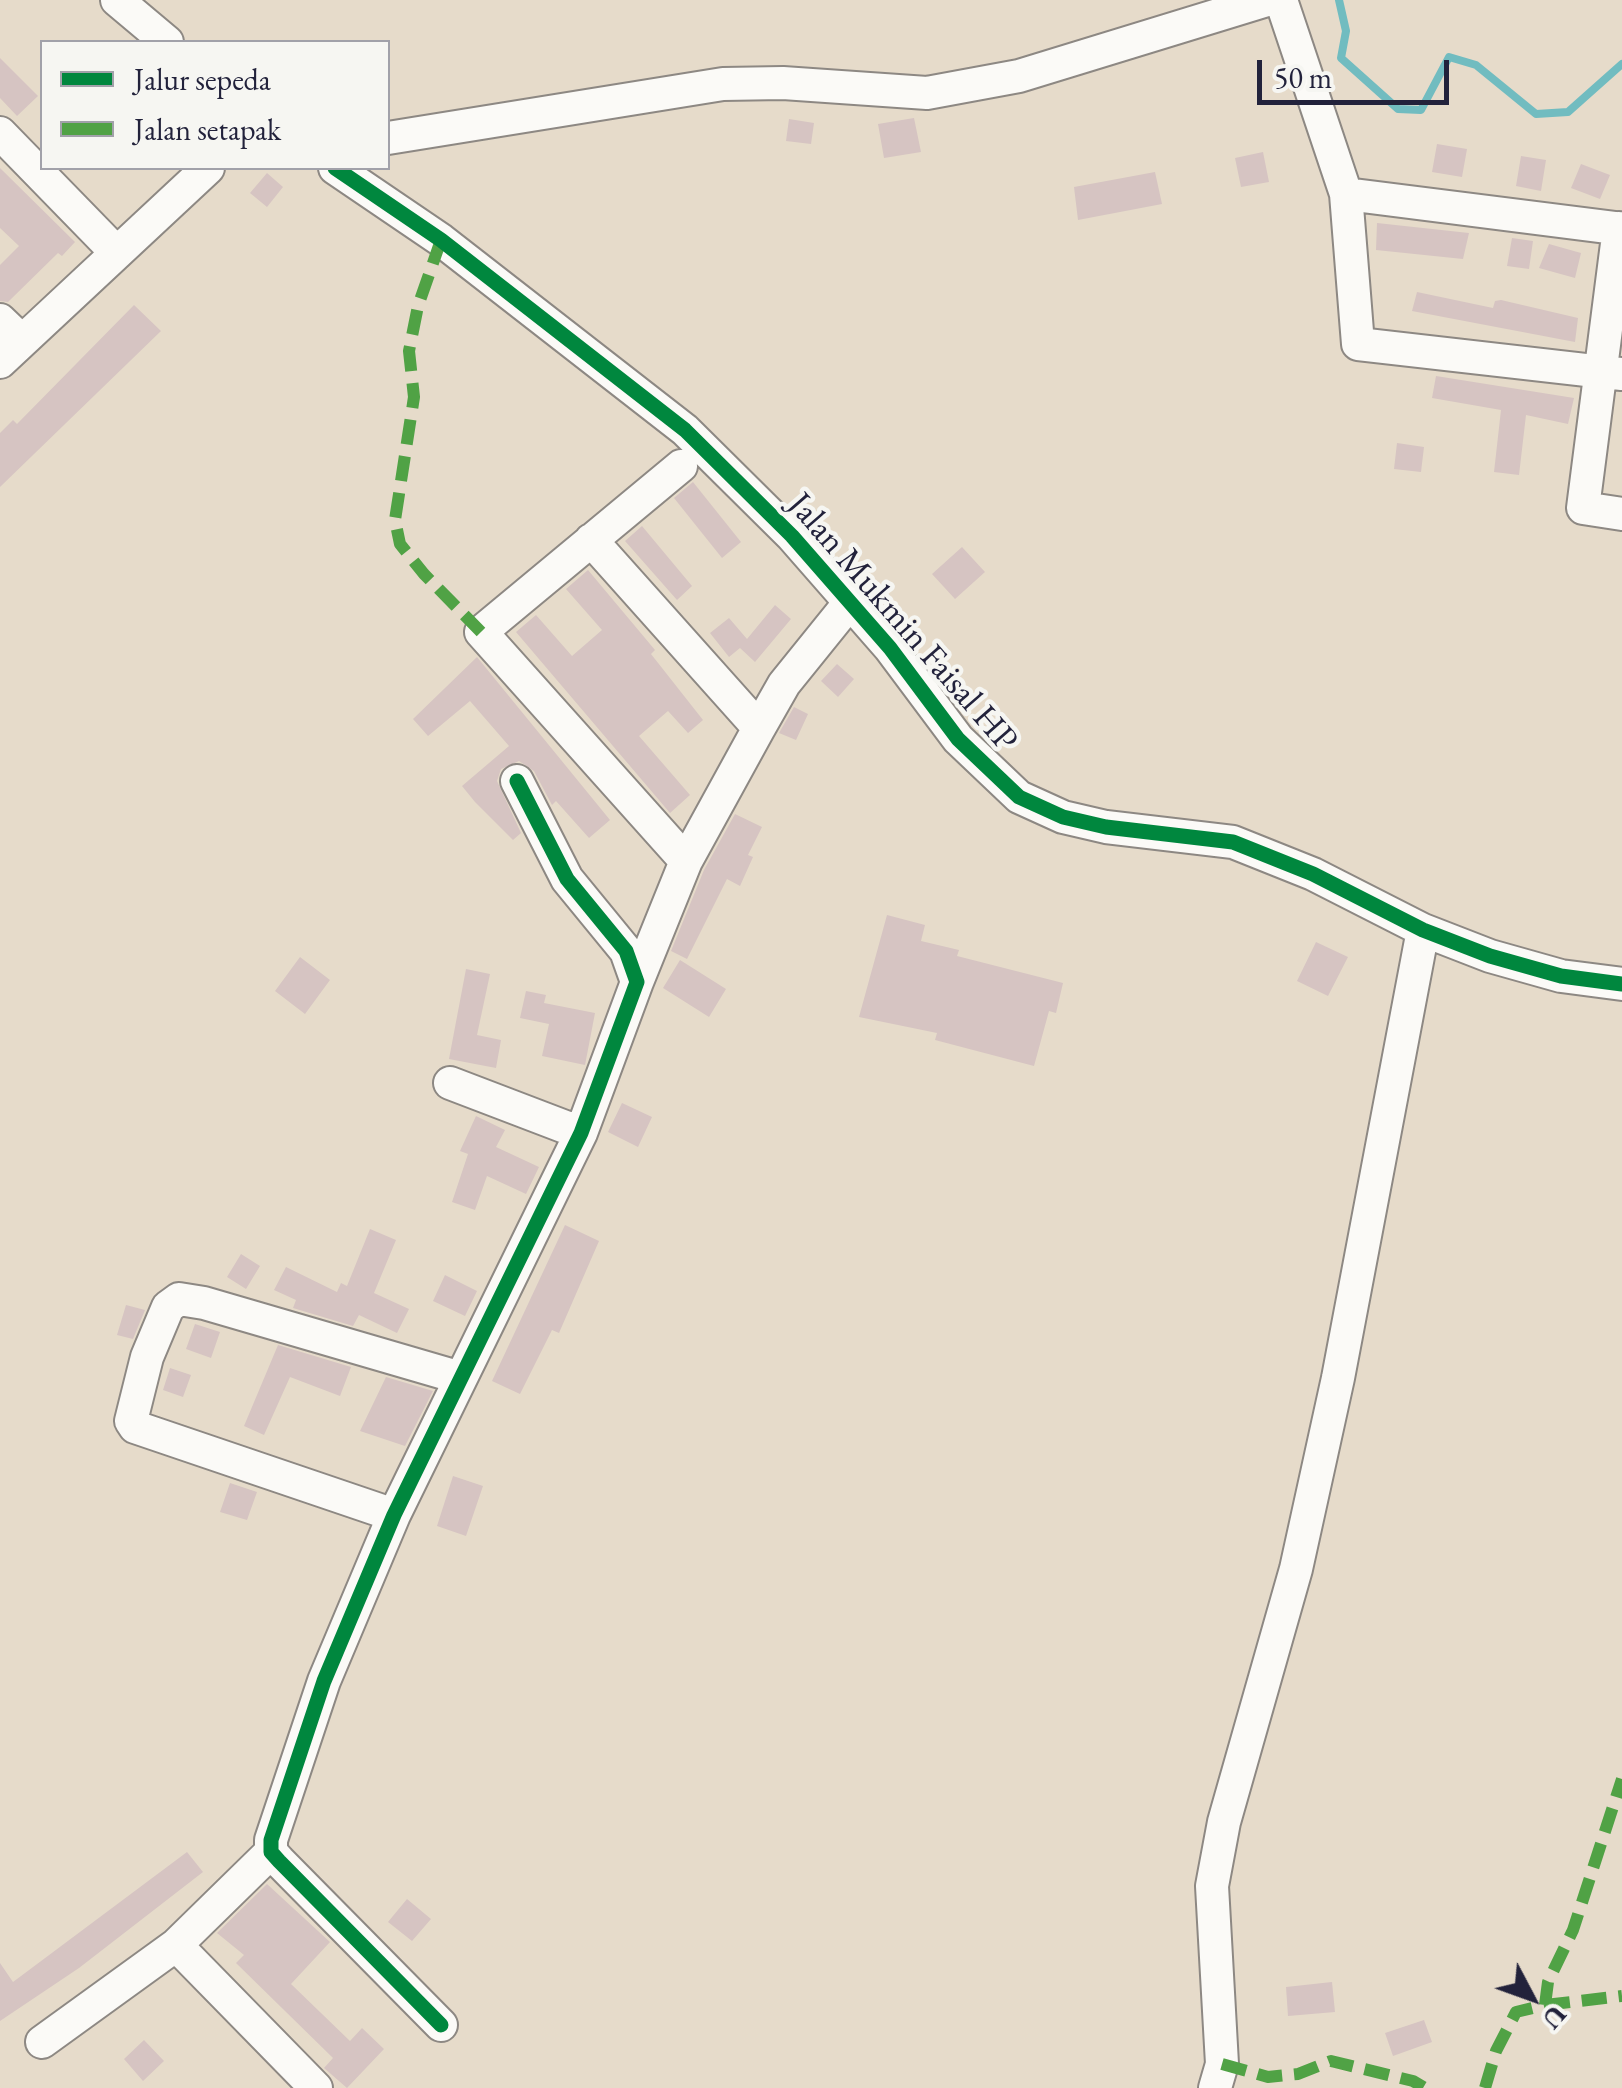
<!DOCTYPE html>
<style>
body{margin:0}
#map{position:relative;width:1622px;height:2088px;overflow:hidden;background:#e6dbca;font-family:"EB Garamond",serif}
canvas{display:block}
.legend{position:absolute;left:40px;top:40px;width:350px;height:130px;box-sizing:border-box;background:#f6f6f2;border:2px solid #a1a1a9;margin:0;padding:12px 18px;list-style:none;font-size:30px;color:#22223b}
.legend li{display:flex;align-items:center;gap:20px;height:50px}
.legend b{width:50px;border:2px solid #a1a1a9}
.north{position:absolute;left:1482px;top:1948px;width:100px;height:100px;-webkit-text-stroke:8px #f6f6f2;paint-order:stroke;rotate:131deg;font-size:28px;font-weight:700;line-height:40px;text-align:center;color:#22223b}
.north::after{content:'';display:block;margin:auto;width:35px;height:45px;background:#22223b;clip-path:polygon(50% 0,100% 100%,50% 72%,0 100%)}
.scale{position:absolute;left:1257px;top:60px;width:192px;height:45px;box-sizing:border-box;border:5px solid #22223b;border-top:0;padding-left:12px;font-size:30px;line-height:35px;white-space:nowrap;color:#22223b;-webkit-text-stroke:8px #f6f6f2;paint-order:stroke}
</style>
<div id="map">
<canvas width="1622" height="2088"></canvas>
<ul class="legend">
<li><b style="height:12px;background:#00873e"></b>Jalur sepeda</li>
<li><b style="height:12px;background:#50a245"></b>Jalan setapak</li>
</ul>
<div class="north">U</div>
<div class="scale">50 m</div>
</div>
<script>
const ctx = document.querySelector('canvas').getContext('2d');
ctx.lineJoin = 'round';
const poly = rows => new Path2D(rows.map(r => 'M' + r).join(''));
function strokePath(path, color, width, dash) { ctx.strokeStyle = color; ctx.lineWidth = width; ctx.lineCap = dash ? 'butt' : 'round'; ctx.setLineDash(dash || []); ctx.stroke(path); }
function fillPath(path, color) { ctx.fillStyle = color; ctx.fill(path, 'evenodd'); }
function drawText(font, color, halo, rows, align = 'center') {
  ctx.font = font + ' "EB Garamond",serif'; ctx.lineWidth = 9; ctx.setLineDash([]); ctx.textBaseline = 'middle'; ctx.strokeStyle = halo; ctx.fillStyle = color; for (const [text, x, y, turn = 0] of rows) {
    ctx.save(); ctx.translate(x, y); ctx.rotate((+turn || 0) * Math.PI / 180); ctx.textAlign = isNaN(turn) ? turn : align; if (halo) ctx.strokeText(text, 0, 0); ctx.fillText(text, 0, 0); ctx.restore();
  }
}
const stream = poly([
 [1339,0,1346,31,1341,58,1398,109,1421,110,1449,57,1476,65,1536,114,1568,112,1622,64]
]);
const building = poly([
 [0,58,38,96,17,116,0,98],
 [914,118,921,152,884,158,878,124],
 [789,119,814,123,811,144,786,141],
 [1437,144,1467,149,1462,177,1432,172],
 [1263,152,1269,182,1241,187,1235,158],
 [1521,156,1546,160,1541,191,1516,186],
 [1581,164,1610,175,1600,199,1571,188],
 [0,168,75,242,62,256,58,253,8,302,0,301,0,265,19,246,0,228],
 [1155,172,1162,204,1078,220,1074,187],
 [267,173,283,187,267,207,250,193],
 [1377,223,1469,233,1463,259,1376,250],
 [1512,238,1533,241,1529,269,1507,266],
 [1549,244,1581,253,1575,278,1539,268],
 [1417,292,1493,308,1495,301,1501,300,1578,318,1575,342,1412,311],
 [134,305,161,331,0,487,0,433,13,420,17,424],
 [1436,376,1574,398,1568,424,1526,415,1519,475,1494,472,1501,410,1432,398],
 [1397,443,1424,447,1421,472,1394,469],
 [693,482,741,542,722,558,674,498],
 [642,526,692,586,677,600,625,541],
 [962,547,985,572,955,599,932,574],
 [588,570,655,650,651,654,703,720,688,733,668,711,639,736,690,795,670,813,516,632,536,615,572,656,602,630,566,589],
 [775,605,791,619,755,662,740,648,729,657,710,633,729,618,747,639],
 [477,657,610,820,589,838,556,801,552,805,534,771,519,761,501,769,497,781,521,833,513,840,475,802,462,786,509,746,470,701,428,736,413,719],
 [837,664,854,679,838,697,821,681],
 [794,707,808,714,796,740,779,733],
 [735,814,762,827,748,855,753,857,740,886,727,879,687,959,671,951,704,870],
 [887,915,925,925,921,941,959,950,957,956,1063,983,1056,1013,1049,1011,1034,1066,935,1040,937,1033,859,1017],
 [1316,942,1348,957,1328,996,1297,981],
 [300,957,330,980,305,1014,275,991],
 [680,960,726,989,709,1017,663,988],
 [466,969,490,974,477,1035,501,1040,496,1068,449,1059],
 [526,991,546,995,544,1003,595,1013,585,1065,542,1056,549,1024,520,1018],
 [622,1103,652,1117,638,1147,608,1132],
 [476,1116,505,1130,496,1147,539,1167,526,1194,487,1176,475,1210,452,1202,468,1154,460,1151],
 [565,1225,599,1241,559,1333,552,1330,520,1394,492,1381],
 [370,1229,396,1240,374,1293,409,1309,397,1333,359,1315,353,1326,293,1308,296,1300,274,1290,286,1267,337,1292,341,1283,347,1286],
 [241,1254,260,1266,246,1289,227,1277],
 [445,1275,477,1291,465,1316,433,1301],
 [126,1305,145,1310,133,1339,117,1335],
 [195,1324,220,1332,211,1358,186,1349],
 [278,1345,351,1367,340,1396,290,1377,264,1435,244,1426],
 [170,1368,191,1375,183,1397,163,1390],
 [386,1377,433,1391,405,1446,360,1431],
 [453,1476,483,1486,466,1536,437,1526],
 [230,1483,257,1492,247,1520,220,1512],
 [187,1852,203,1872,79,1968,0,2021,0,1963,13,1982],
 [267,1884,330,1942,291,1984,350,2041,362,2028,384,2049,347,2088,324,2068,333,2058,236,1963,244,1955,217,1933],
 [407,1899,431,1919,412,1941,388,1922],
 [1332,1982,1335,2012,1288,2016,1286,1987],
 [1424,2020,1432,2042,1393,2056,1385,2033],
 [144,2040,164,2061,143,2081,124,2059]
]);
const minor = poly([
 [117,0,167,42],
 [1281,0,1346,194,1358,344,1622,374],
 [0,133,115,251],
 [388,138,723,84,783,83,927,93,1019,76,1267,0],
 [335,168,441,240,685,430,792,536,890,648,958,739,1019,797,1063,817,1106,827,1233,842,1313,874,1423,930,1490,956,1561,976,1622,984],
 [1346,194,1622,229],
 [1619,228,1583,508,1622,514],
 [0,320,22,341],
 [0,362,208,168],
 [681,466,481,632,686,861],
 [591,540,759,728,686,861,637,982],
 [759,728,784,684,851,601],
 [450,1083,581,1133],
 [394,1515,135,1427,131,1421,147,1357,168,1307,179,1299,204,1303,461,1378],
 [176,1945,316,2088],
 [441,2025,279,1861,271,1852,271,1840,324,1681,394,1515,581,1133,637,982,626,951,567,879,517,781],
 [42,2042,176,1945,271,1852],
 [1215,2088,1222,2064,1212,1886,1224,1822,1296,1569,1338,1378,1423,930]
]);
const quiet = poly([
 [441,240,418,306,409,351,414,397,395,520,400,544,424,574,481,632],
 [1545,2005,1622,1996],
 [1222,2064,1268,2077,1298,2074,1331,2061,1413,2081,1425,2088],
 [1485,2088,1496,2051,1516,2012,1545,2005,1548,1982,1573,1930,1622,1779]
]);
const cycleway = poly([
 [335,168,441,240,685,430,792,536,890,648,958,739,1019,797,1063,817,1106,827,1233,842,1313,874,1423,930,1490,956,1561,976,1622,984],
 [441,2025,279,1861,271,1852,271,1840,324,1681,394,1515,581,1133,637,982,626,951,567,879,517,781]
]);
const streetNames = [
 ["Jalan Mukmin Faisal HP",902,623,49]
];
strokePath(stream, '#71bcc0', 8);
fillPath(building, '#d6c4c2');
strokePath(minor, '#8d8883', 36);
strokePath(minor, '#fbfaf7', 32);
strokePath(quiet, '#50a245', 12, [25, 12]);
strokePath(cycleway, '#00873e', 15);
drawText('35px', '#22223b', '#f6f6f2', streetNames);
</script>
